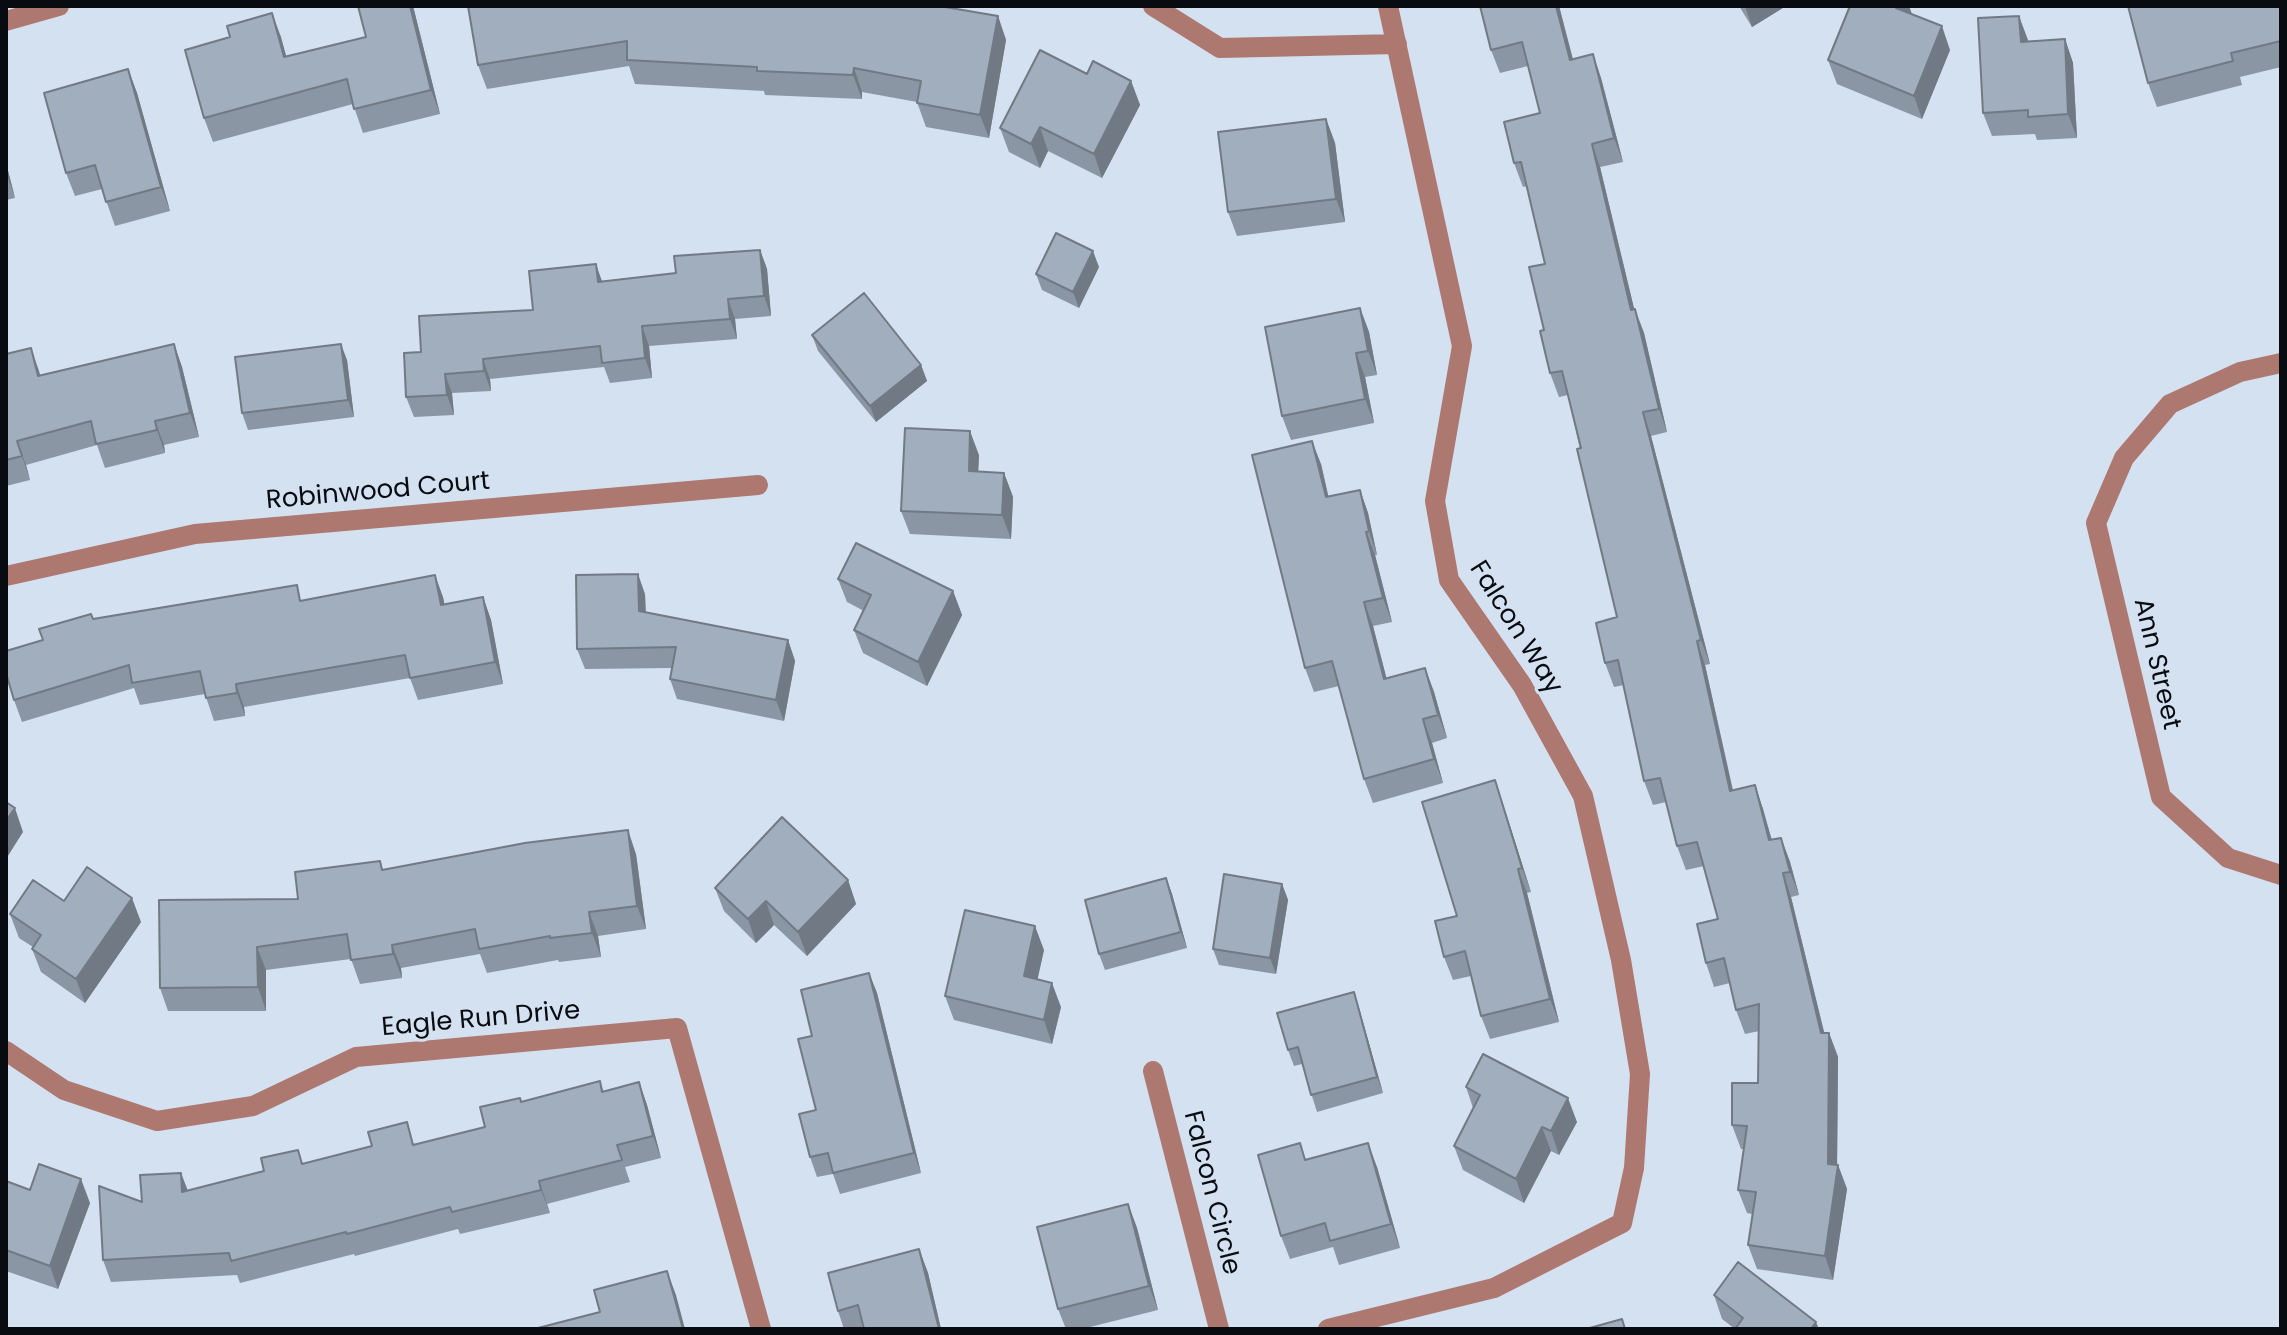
<!DOCTYPE html>
<style>
body{margin:0}
#map{position:relative;width:2287px;height:1335px;overflow:hidden;background:#d4e1f1;font-family:Poppins,sans-serif}
canvas{display:block}
.frame{position:absolute;inset:0;border:8px solid #080c11;pointer-events:none}
</style>
<div id="map">
<canvas width="2287" height="1335"></canvas>
<div class="frame"></div>
</div>
<script>
const ctx = document.querySelector('canvas').getContext('2d');
ctx.lineJoin = 'round';
const poly = rows => new Path2D(rows.map(r => 'M' + r).join(''));
function strokePath(path, color, width, dash) { ctx.strokeStyle = color; ctx.lineWidth = width; ctx.lineCap = dash ? 'butt' : 'round'; ctx.setLineDash(dash || []); ctx.stroke(path); }
function fillPath(path, color) { ctx.fillStyle = color; ctx.fill(path, 'evenodd'); }
function drawText(font, color, halo, rows, align = 'center') {
  ctx.font = font + ' Poppins,sans-serif'; ctx.lineWidth = 6; ctx.setLineDash([]); ctx.textBaseline = 'middle'; ctx.strokeStyle = halo; ctx.fillStyle = color; for (const [text, x, y, turn = 0] of rows) {
    ctx.save(); ctx.translate(x, y); ctx.rotate((+turn || 0) * Math.PI / 180); ctx.textAlign = isNaN(turn) ? turn : align; if (halo) ctx.strokeText(text, 0, 0); ctx.fillText(text, 0, 0); ctx.restore();
  }
}
const minor = poly([
 [1153,6,1220,48,1397,44],
 [6,21,59,6],
 [2281,363,2240,372,2170,404,2124,458,2096,523,2161,797,2228,858,2281,875],
 [6,576,195,534,758,485],
 [6,1051,64,1090,157,1121,253,1106,356,1057,677,1028,761,1329],
 [1153,1071,1219,1329],
 [1328,1329,1494,1288,1622,1223,1634,1168,1640,1074,1621,960,1583,796,1522,685,1449,580,1435,501,1462,346,1388,6]
]);
const wall = poly([
 [358,6,413,6,440,114,363,133,353,104,213,142,204,118,230,37,272,13,286,56,366,37],
 [468,6,998,16,1006,40,989,138,926,127,917,102,862,92,862,99,765,95,764,91,635,84,629,66,487,89,478,65],
 [1480,6,1559,6,1573,59,1593,54,1601,78,1623,162,1600,167,1634,309,1644,333,1667,432,1651,436,1710,664,1705,665,1733,790,1755,785,1763,809,1772,840,1781,838,1790,862,1799,895,1791,897,1824,1033,1829,1033,1838,1057,1837,1165,1838,1165,1847,1189,1833,1280,1757,1269,1748,1245,1752,1214,1747,1213,1738,1190,1744,1149,1741,1149,1732,1125,1758,1083,1759,1031,1745,1034,1736,1010,1730,983,1714,987,1706,963,1718,919,1704,866,1686,870,1677,846,1666,802,1653,805,1644,781,1624,685,1614,687,1605,663,1617,617,1568,395,1559,397,1550,373,1544,330,1545,264,1527,186,1523,187,1514,163,1540,113,1528,66,1500,73,1491,50],
 [1739,6,1786,6,1752,27],
 [1850,6,1909,6,1912,14,1950,50,1922,119,1837,84,1828,60],
 [2281,6,2281,67,2240,77,2242,85,2157,107,2148,83],
 [2065,39,2073,63,2077,138,2037,140,2035,134,1992,136,1983,113,2028,41],
 [128,69,137,93,170,211,115,226,102,189,75,196,66,173],
 [1087,74,1131,81,1140,105,1102,178,1048,151,1040,168,1009,152,1000,128],
 [1326,119,1335,143,1345,222,1237,236,1228,212],
 [6,163,15,198,6,200],
 [760,250,767,269,771,316,735,319,737,339,649,346,652,378,610,383,604,367,490,379,491,391,452,393,454,415,414,417,406,397,421,352,533,310,602,281,676,273],
 [1099,267,1079,308,1042,290,1036,274],
 [1360,308,1369,332,1377,375,1365,377,1374,423,1291,440,1282,416],
 [812,335,921,365,927,381,876,422,818,351],
 [174,344,182,367,199,437,164,445,165,453,105,468,97,445,26,465,30,480,6,486,6,354,40,375],
 [347,360,354,417,248,430,242,413],
 [979,455,978,472,1004,473,1013,497,1011,539,910,534,901,511],
 [1321,464,1328,496,1360,490,1368,513,1377,555,1375,555,1392,622,1373,626,1386,678,1425,668,1434,692,1447,738,1432,743,1443,783,1373,803,1364,779,1339,686,1314,692,1305,668],
 [838,579,953,591,962,615,927,686,863,653,854,630,864,611,847,602],
 [645,594,646,613,788,640,795,661,784,721,677,699,670,679,672,668,585,669,577,649],
 [443,597,444,604,483,597,491,620,503,684,418,700,410,678,244,707,245,716,214,721,205,694,140,705,134,688,22,722,14,700,93,619,303,601],
 [1503,804,1531,892,1527,893,1559,1022,1490,1039,1481,1016,1471,976,1453,980,1444,957,1457,916],
 [636,854,646,929,598,936,601,957,559,962,558,960,487,973,480,954,401,968,402,978,360,984,351,959,266,970,266,1011,168,1011,160,988,298,899,384,870],
 [1166,878,1172,894,1187,948,1105,970,1099,954],
 [848,880,856,904,807,956,774,925,756,943,724,911,715,888],
 [1282,884,1288,900,1276,974,1219,965,1213,949],
 [64,901,141,922,85,1003,41,972,32,949,33,947,19,938,10,914],
 [1044,950,1037,979,1061,1007,1052,1044,954,1020,945,996],
 [869,973,877,993,921,1173,840,1194,833,1174,817,1177,810,1157,816,1110,812,1036],
 [1354,992,1359,1008,1383,1093,1317,1112,1302,1064,1294,1066,1288,1050],
 [600,1081,604,1092,639,1082,647,1105,661,1158,625,1167,630,1182,547,1204,550,1213,460,1234,458,1229,355,1256,354,1254,240,1283,237,1275,111,1282,103,1260,188,1191,303,1164,416,1144,485,1127,521,1102],
 [1466,1087,1577,1122,1559,1155,1551,1151,1524,1203,1463,1170,1454,1146,1473,1108],
 [1306,1160,1377,1167,1400,1248,1339,1265,1333,1247,1290,1259,1281,1236],
 [6,1181,30,1190,90,1203,58,1289,6,1271],
 [1128,1204,1137,1228,1158,1310,1082,1329,1066,1329,1058,1309],
 [919,1249,928,1273,941,1329,844,1329,838,1311],
 [1714,1295,1819,1329,1735,1329,1722,1319]
]);
const shadedWall = poly([
 [410,6,413,6,440,114,431,90],
 [1556,6,1559,6,1579,84,1570,60],
 [1745,6,1786,6,1752,27],
 [1897,6,1909,6,1912,15,1896,8],
 [272,13,281,37,293,81,284,57],
 [998,16,1006,40,989,138,980,115],
 [2019,16,2028,40,2029,65,2021,42],
 [1942,26,1950,50,1922,119,1914,96],
 [2065,39,2073,63,2077,138,2068,114],
 [1593,54,1601,78,1623,162,1614,138],
 [854,68,862,92,862,99,853,75],
 [128,69,137,93,170,211,161,187],
 [1131,81,1140,105,1102,178,1094,154],
 [1326,119,1335,143,1345,222,1336,199],
 [1040,127,1048,151,1040,168,1031,144],
 [1592,144,1600,167,1640,333,1631,310],
 [6,163,15,198,6,172],
 [760,250,767,269,771,316,764,296],
 [1093,251,1099,267,1079,308,1073,292],
 [596,264,603,284,598,282],
 [728,299,735,319,737,339,730,319],
 [1360,308,1369,332,1377,375,1368,351],
 [1635,309,1644,333,1667,432,1659,409],
 [642,326,649,346,652,378,645,358],
 [174,344,182,367,199,437,190,413],
 [341,344,347,360,354,417,348,400],
 [31,348,39,371,47,399,38,376],
 [1356,353,1365,377,1374,423,1365,399],
 [483,359,490,379,491,391,484,371],
 [921,365,927,381,876,422,870,406],
 [445,374,452,393,454,415,447,395],
 [1643,412,1651,436,1710,664,1701,640],
 [155,421,164,445,165,453,157,430],
 [970,431,979,455,977,495,969,471],
 [17,441,26,465,30,480],
 [1312,441,1321,464,1334,521,1326,497],
 [1004,473,1013,497,1011,539,1002,515],
 [1360,490,1368,513,1377,555,1369,531],
 [1366,532,1375,555,1392,622,1383,598],
 [638,574,645,594,646,632,639,611],
 [435,575,443,597,449,627,441,605],
 [953,591,962,615,927,686,918,662],
 [483,597,491,620,503,684,495,662],
 [1364,602,1373,626,1393,703,1384,679],
 [788,640,795,661,784,721,776,700],
 [1697,641,1705,665,1738,815,1730,791],
 [1425,668,1434,692,1447,738,1438,715],
 [236,684,244,707,245,716,237,693],
 [1423,719,1432,743,1443,783,1434,759],
 [1495,780,1503,804,1531,892,1522,868],
 [1755,785,1763,809,1778,864,1769,840],
 [15,808,23,832,6,859,6,821],
 [628,830,636,854,646,929,637,906],
 [1781,838,1790,862,1799,895,1790,872],
 [1518,869,1527,893,1559,1022,1550,999],
 [1783,873,1791,897,1829,1052,1829,1033,1838,1057,1837,1174,1838,1165,1847,1189,1833,1280,1825,1256,1828,1164,1821,1033],
 [1166,878,1172,894,1187,948,1181,932],
 [848,880,856,904,807,956,798,932],
 [1282,884,1288,900,1276,974,1270,958],
 [132,898,141,922,85,1003,76,979],
 [766,901,774,925,756,943,748,919],
 [589,912,598,936,601,957,592,933],
 [1035,926,1044,950,1033,1000,1024,976],
 [392,945,401,968,402,978,393,954],
 [257,947,266,970,266,1011,258,987],
 [869,973,877,993,921,1173,914,1153],
 [1052,983,1061,1007,1052,1044,1044,1020],
 [1354,992,1359,1008,1383,1093,1377,1077],
 [639,1082,647,1105,661,1158,653,1136],
 [1568,1098,1577,1122,1559,1155,1551,1131],
 [1542,1127,1551,1151,1524,1203,1516,1179],
 [1368,1143,1377,1167,1400,1248,1391,1224],
 [181,1173,190,1196,182,1192],
 [81,1179,90,1203,58,1289,50,1266],
 [539,1181,547,1204,550,1213,541,1190],
 [1128,1204,1137,1228,1158,1310,1149,1286],
 [919,1249,928,1273,941,1329,939,1329],
 [667,1271,676,1295,685,1329,683,1329],
 [1816,1322,1819,1329,1811,1329]
]);
const building = poly([
 [358,6,410,6,431,90,354,109,347,79,204,118,185,50,230,37,227,26,272,13,284,57,366,37,358,6],
 [468,6,939,6,998,16,980,115,917,103,921,81,854,68,853,75,757,71,757,67,627,60,627,41,478,65,468,6],
 [1480,6,1556,6,1570,60,1593,54,1614,138,1592,144,1631,310,1635,309,1659,409,1643,412,1701,640,1697,641,1730,791,1755,785,1769,840,1781,838,1790,872,1783,873,1821,1033,1829,1033,1828,1164,1838,1165,1825,1256,1748,1245,1756,1192,1738,1190,1747,1126,1732,1125,1732,1083,1758,1083,1759,1004,1736,1010,1724,958,1706,963,1697,924,1718,919,1697,842,1677,846,1660,778,1644,781,1618,660,1605,663,1596,623,1617,617,1577,449,1581,448,1562,371,1550,373,1540,331,1544,330,1529,267,1545,264,1521,162,1514,163,1504,122,1540,113,1522,42,1491,50,1480,6],
 [1850,6,1897,6,1896,8,1942,26,1914,96,1828,60,1850,6],
 [2128,6,2281,6,2281,41,2231,53,2233,61,2148,83,2128,6],
 [2019,16,2021,42,2065,39,2068,114,2028,117,2028,110,1983,113,1978,18,2019,16],
 [1040,50,1087,74,1093,61,1131,81,1094,154,1040,127,1031,144,1000,128,1040,50],
 [128,69,161,187,106,202,95,165,66,173,44,93,128,69],
 [1326,119,1336,199,1228,212,1218,132,1326,119],
 [1056,233,1093,251,1073,292,1036,274,1056,233],
 [760,250,764,296,728,299,730,319,642,326,645,358,602,363,600,346,483,359,484,371,445,374,447,395,406,397,404,353,421,352,419,316,533,310,529,271,596,264,598,282,676,273,674,256,760,250],
 [864,293,921,365,870,406,812,335,864,293],
 [1360,308,1368,351,1356,353,1365,399,1282,416,1265,327,1360,308],
 [174,344,190,413,155,421,157,430,96,444,91,421,17,441,22,456,6,460,6,354,31,348,38,376,174,344],
 [341,344,348,400,242,413,235,357,341,344],
 [905,428,970,431,969,471,1004,473,1002,515,901,511,905,428],
 [1312,441,1326,497,1360,490,1369,531,1366,532,1383,598,1364,602,1384,679,1425,668,1438,715,1423,719,1434,759,1364,779,1332,661,1305,668,1252,455,1312,441],
 [856,543,953,591,918,662,854,630,871,595,838,579,856,543],
 [638,574,639,611,788,640,776,700,670,679,676,647,577,649,576,575,638,574],
 [435,575,441,605,483,597,495,662,410,678,405,655,236,684,237,693,206,698,200,671,132,683,129,665,14,700,6,673,6,651,43,640,39,629,91,614,93,619,297,585,300,601,435,575],
 [1495,780,1522,868,1518,869,1550,999,1481,1016,1465,951,1444,957,1435,921,1457,916,1422,802,1495,780],
 [6,802,15,808,6,821,6,802],
 [782,817,848,880,798,932,766,901,748,919,715,888,782,817],
 [628,830,637,906,589,912,592,933,550,938,550,936,479,949,475,929,392,945,393,954,351,960,347,934,257,947,258,987,160,988,159,900,298,899,295,872,380,861,382,870,525,843,628,830],
 [87,867,132,898,76,979,32,949,41,935,10,914,33,880,64,901,87,867],
 [1224,874,1282,884,1270,958,1213,949,1224,874],
 [1166,878,1181,932,1099,954,1085,900,1166,878],
 [965,910,1035,926,1024,976,1052,983,1044,1020,945,996,965,910],
 [869,973,914,1153,833,1173,828,1153,810,1157,799,1114,816,1110,798,1039,812,1036,801,990,869,973],
 [1354,992,1377,1077,1311,1095,1298,1047,1288,1050,1277,1013,1354,992],
 [1483,1054,1568,1098,1551,1131,1542,1127,1516,1179,1454,1146,1480,1095,1466,1087,1483,1054],
 [600,1081,602,1092,639,1082,653,1136,617,1145,622,1160,539,1181,541,1190,452,1212,450,1207,347,1234,346,1232,231,1261,229,1253,103,1260,99,1186,142,1202,140,1175,181,1173,182,1192,264,1171,261,1158,298,1150,302,1164,372,1146,368,1132,407,1122,413,1145,485,1127,480,1107,520,1098,521,1102,600,1081],
 [1300,1143,1305,1160,1368,1143,1391,1224,1330,1241,1325,1223,1281,1236,1258,1155,1300,1143],
 [39,1164,81,1179,50,1266,6,1250,6,1181,30,1190,39,1164],
 [1128,1204,1149,1286,1058,1309,1037,1227,1128,1204],
 [919,1249,939,1329,864,1329,858,1305,838,1311,828,1273,919,1249],
 [1738,1262,1816,1322,1811,1329,1735,1329,1743,1318,1714,1295,1738,1262],
 [667,1271,683,1329,534,1329,600,1312,594,1290,667,1271],
 [1622,1319,1625,1329,1586,1329,1622,1319]
]);
const streetNames = [
 ["Robinwood Court",378,492,-5],
 ["Falcon Way",1515,628,58],
 ["Ann Street",2156,664,77],
 ["Eagle Run Drive",481,1020,-5],
 ["Falcon Circle",1211,1193,76]
];
strokePath(minor, '#ad7870', 20);
fillPath(wall, '#8a96a3');
fillPath(shadedWall, '#717a84');
fillPath(building, '#a1aebd');
strokePath(building, '#717a84', 2);
drawText('26px', '#080c11', '#d4e1f1', streetNames);
</script>
